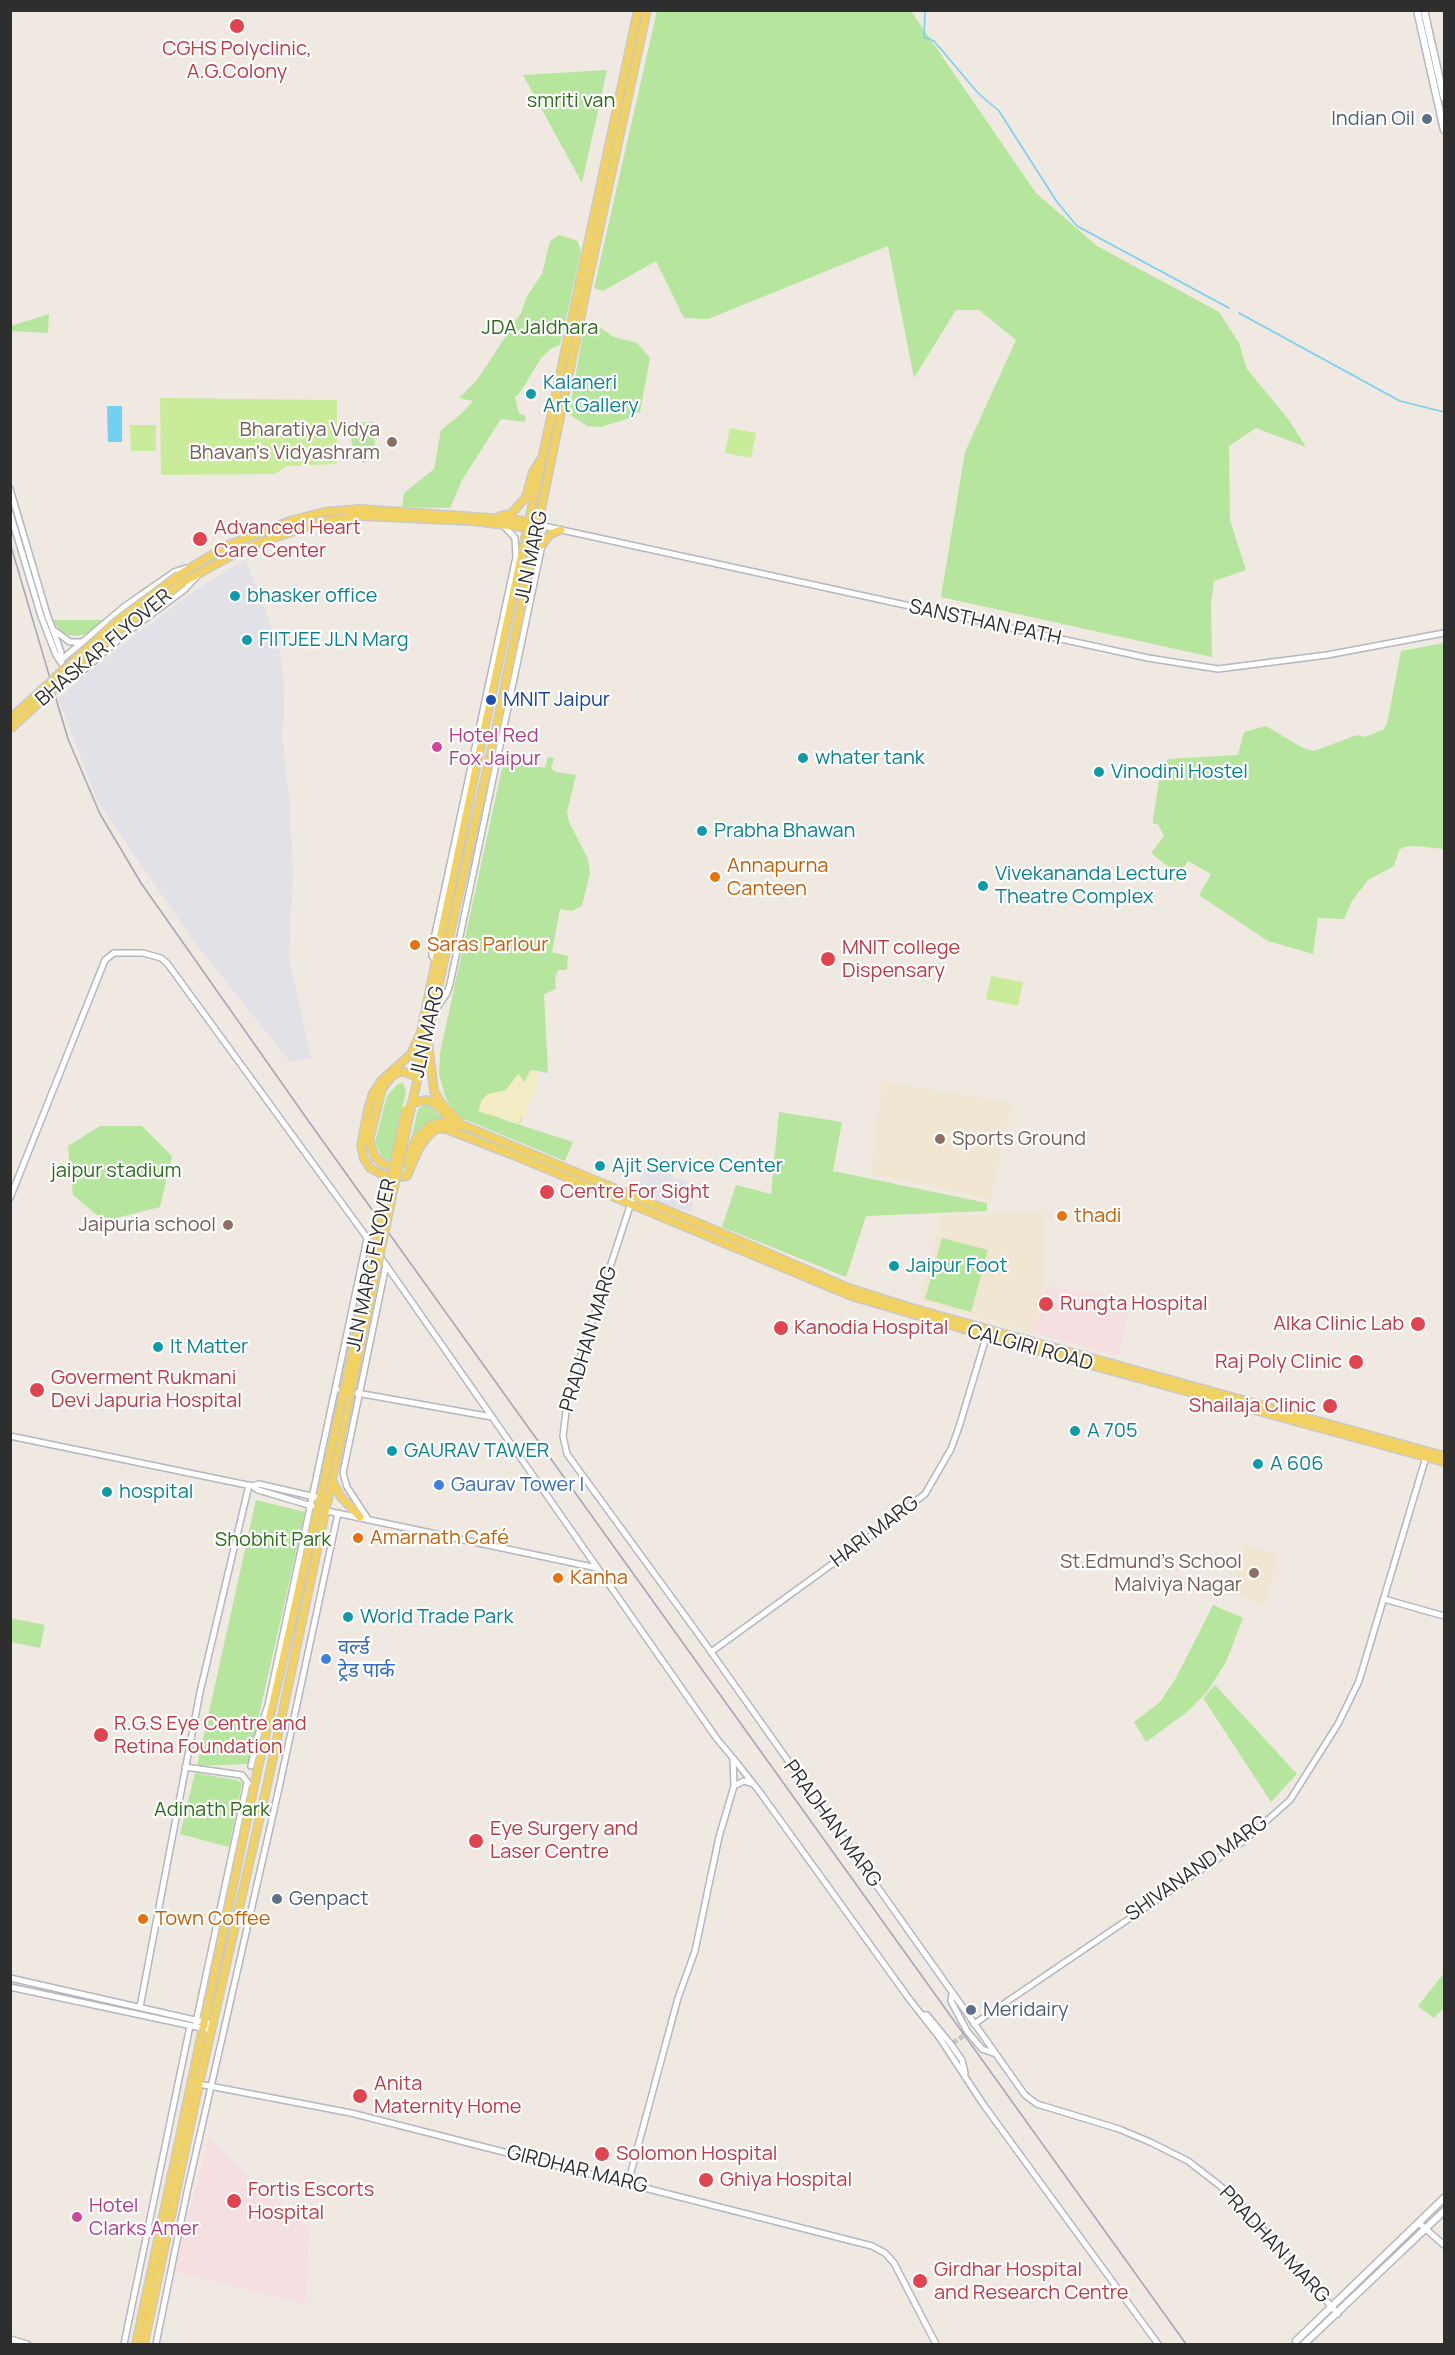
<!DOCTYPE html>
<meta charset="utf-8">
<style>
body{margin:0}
#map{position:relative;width:1455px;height:2355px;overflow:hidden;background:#efe9e1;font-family:Manrope,sans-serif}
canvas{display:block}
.frame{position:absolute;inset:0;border:12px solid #2e2e2e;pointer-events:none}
</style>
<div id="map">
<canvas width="1455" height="2355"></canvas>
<div class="frame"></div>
</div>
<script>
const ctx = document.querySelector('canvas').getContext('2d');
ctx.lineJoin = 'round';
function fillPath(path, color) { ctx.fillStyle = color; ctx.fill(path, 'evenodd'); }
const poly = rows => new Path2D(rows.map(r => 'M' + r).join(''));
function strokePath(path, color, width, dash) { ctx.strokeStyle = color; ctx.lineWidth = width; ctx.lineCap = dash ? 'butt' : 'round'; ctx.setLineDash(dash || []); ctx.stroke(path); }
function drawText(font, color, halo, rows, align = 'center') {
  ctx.font = font + ' Manrope,"Noto Sans Devanagari",sans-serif'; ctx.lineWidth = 4.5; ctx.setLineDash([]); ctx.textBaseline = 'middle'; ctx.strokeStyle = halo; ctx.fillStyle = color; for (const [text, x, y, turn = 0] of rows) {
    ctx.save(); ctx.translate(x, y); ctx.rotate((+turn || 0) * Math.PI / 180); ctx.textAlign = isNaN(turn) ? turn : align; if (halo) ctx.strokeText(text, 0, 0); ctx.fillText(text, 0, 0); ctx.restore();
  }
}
const industrial = poly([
 [246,559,280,650,284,682,283,743,290,805,293,876,289,956,311,1058,290,1062,192,939,97,800,58,698,132,637,200,587],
 [646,1164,673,1171,673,1178,687,1181,686,1189,694,1191,691,1212,660,1203,636,1193]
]);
const education = poly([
 [882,1081,1011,1103,991,1199,871,1174],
 [1044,1212,1044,1285,1033,1333,920,1301,942,1215],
 [1244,1545,1278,1554,1265,1606,1230,1592]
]);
const medical = poly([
 [1046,1286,1132,1299,1118,1356,1033,1333],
 [209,2138,243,2173,310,2228,305,2304,174,2271]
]);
const green = poly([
 [657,11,911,11,1036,193,1097,246,1219,312,1239,343,1247,369,1289,420,1306,447,1256,428,1229,446,1230,520,1246,570,1214,581,1211,605,1212,657,941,597,965,452,1016,340,979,310,956,310,914,378,888,246,708,319,684,318,656,261,603,291,594,288],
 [607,70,582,183,523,75],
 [559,235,578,241,581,252,560,345,552,348,541,358,521,391,515,397,518,410,520,414,526,416,525,422,501,419,462,480,450,508,402,507,404,493,434,469,441,430,461,414,473,401,459,398,477,380,521,313,527,296,542,274,550,241],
 [49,314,48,333,11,331,11,326],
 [598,326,614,337,637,343,650,358,640,412,627,419,600,427,587,426,569,414,583,332],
 [374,422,375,454,365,463,362,462,362,459,352,460,351,423],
 [53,620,103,620,87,634,77,636,62,634],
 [1444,643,1444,849,1415,846,1404,847,1399,850,1394,866,1368,880,1352,901,1344,919,1318,918,1313,954,1268,941,1199,895,1211,874,1188,861,1175,882,1167,876,1171,869,1151,853,1164,836,1158,824,1153,824,1153,820,1161,768,1168,759,1238,755,1244,732,1266,726,1303,748,1314,751,1357,735,1365,737,1383,730,1387,724,1401,651],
 [548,757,554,758,551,769,556,772,576,775,567,812,569,822,588,859,590,873,582,906,572,911,560,909,552,952,568,956,567,970,558,970,555,980,556,989,544,994,548,1073,533,1070,520,1124,495,1117,573,1142,565,1161,459,1117,446,1099,439,1074,440,1053,504,759,545,768],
 [403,1083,406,1091,390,1163,383,1159,375,1142,387,1096,398,1084],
 [427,1104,444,1119,427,1123,420,1130,405,1164,418,1109],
 [779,1112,842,1122,833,1171,987,1203,987,1211,866,1216,846,1277,722,1227,736,1185,771,1194],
 [100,1126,142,1126,172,1156,160,1207,104,1221,73,1195,68,1146],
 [942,1238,988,1250,971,1312,925,1299],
 [256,1500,305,1512,248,1764,197,1766],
 [1213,1605,1243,1618,1226,1662,1207,1692,1187,1712,1146,1742,1134,1722,1160,1702,1176,1678],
 [10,1618,45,1625,40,1648,11,1642],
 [1215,1685,1297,1774,1271,1802,1203,1698],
 [195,1773,237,1780,242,1783,229,1847,180,1834],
 [1444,1973,1444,2007,1434,2018,1418,2006]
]);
const sand = poly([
 [530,1070,539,1073,534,1097,531,1097,525,1118,521,1117,519,1124,478,1111,482,1100,488,1094,506,1090,518,1074,525,1082]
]);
const pitch = poly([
 [160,398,337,400,337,464,287,466,275,474,161,475],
 [130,425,156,425,156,451,131,451],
 [730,428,756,433,751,458,725,453],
 [991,976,1023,982,1018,1006,986,999]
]);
const water = poly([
 [107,406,122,406,122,442,108,442]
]);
const stream = poly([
 [925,12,924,37,934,41,978,93,999,111,1057,202,1077,226,1229,308],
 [1239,313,1400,401,1444,412]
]);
const tertiaryTunnel = poly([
 [953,2043,966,2034]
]);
const tertiary = poly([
 [10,489,47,614,61,652,60,661],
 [10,513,41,616,56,655,68,673,73,676,77,676,126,633,184,590,199,574],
 [539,525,1148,658,1218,669,1327,655,1444,633],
 [55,631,70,642,83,642],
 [60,661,125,606,174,572,186,568],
 [436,961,432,956,432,948,516,557,515,538,503,525],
 [432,1015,447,993,450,984,542,545],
 [633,1197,568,1395,563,1436,567,1454,699,1635,1025,2095,1037,2104,1119,2129,1150,2142,1188,2161,1219,2185,1243,2207,1338,2314],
 [10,1198,105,960,114,953,143,953,161,958,167,963,365,1235,717,1739,733,1758,734,1786,719,1837,695,1951,678,1998,628,2183],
 [340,1390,492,1417],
 [10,1436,252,1486,258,1490,312,1506],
 [252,1486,259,1484,315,1497],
 [327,1511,597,1568],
 [368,1519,347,1487,343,1473,386,1265],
 [1384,1599,1444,1616],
 [711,1652,868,1538,925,1494,951,1449,959,1427,987,1334],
 [733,1758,759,1791,910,2000,939,2037,983,2104,1158,2344],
 [251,1766,258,1735,268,1705,367,1239],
 [185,1767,242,1775,248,1783],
 [734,1786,744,1781,753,1784],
 [10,1978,208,2023],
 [10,1987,211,2030],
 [952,1994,951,2001,967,2031,982,2049,993,2053],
 [140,2007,200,1692,249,1485],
 [922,2015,927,2015,950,2043,962,2060,965,2073],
 [974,2024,1245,1840,1290,1800,1338,1724,1359,1681,1426,1457],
 [195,2027,247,1783],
 [199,2084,351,2113,872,2246,885,2253,894,2263,936,2344],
 [1419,2223,1444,2245],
 [10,2339,27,2344],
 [124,2344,190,2026],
 [156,2344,187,2192,279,1788,338,1513]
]);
const secondary = poly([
 [1417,10,1444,130],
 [1424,10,1444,98],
 [1296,2341,1444,2198],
 [1304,2344,1444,2211]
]);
const primary = poly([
 [500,516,511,514,526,497,533,472,540,461],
 [533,551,542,545,550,534,561,530],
 [179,575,226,546,290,521,324,512,360,509,519,520,530,523],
 [183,582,247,547,324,521,361,516,472,521,538,529],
 [421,1032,411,1054,381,1081,373,1093,368,1110,361,1145,364,1159,370,1168,379,1173,394,1178,407,1176,419,1148,428,1136,436,1129,446,1129,513,1155,851,1296,1025,1347,1444,1462],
 [428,1042,434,1091,440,1102,462,1125],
 [415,1071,421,1032,475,773,638,10],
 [414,1076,405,1072,399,1072,391,1077,382,1089,369,1140,375,1157,384,1165,397,1166,406,1162,417,1137,430,1125,441,1123,465,1126,715,1230,849,1288,912,1308,1444,1456],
 [412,1103,427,1100,432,1102,442,1110,452,1124],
 [410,1112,493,743,588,281,647,10],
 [332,1481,341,1497,360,1517],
 [136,2344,258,1768,322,1490],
 [144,2344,199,2084,268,1781,350,1395]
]);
const rail = poly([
 [10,543,68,739,100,814,141,883,312,1126,1186,2344]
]);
const primaryBridge = poly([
 [10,719,117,621,179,575],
 [10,729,122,628,183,582],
 [350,1395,410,1112],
 [322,1490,406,1109]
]);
const markers = [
 [237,26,8,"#e0444e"],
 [1427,119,6,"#5c6f8a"],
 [531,394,6,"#0f9aa8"],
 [392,442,6,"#8d6e63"],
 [200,539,8,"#e0444e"],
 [235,596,6,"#0f9aa8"],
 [247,640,6,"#0f9aa8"],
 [491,700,6,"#1a4fb4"],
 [437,747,6,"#d1479c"],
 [803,758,6,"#0f9aa8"],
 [1099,772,6,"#0f9aa8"],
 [702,831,6,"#0f9aa8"],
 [715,877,6,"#e8710a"],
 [983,886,6,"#0f9aa8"],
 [415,945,6,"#e8710a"],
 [828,959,8,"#e0444e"],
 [940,1139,6,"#8d6e63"],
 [600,1166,6,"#0f9aa8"],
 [547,1192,8,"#e0444e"],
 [1062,1216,6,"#e8710a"],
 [228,1225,6,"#8d6e63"],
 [894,1266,6,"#0f9aa8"],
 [1046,1304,8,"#e0444e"],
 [1418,1324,8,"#e0444e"],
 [781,1328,8,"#e0444e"],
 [158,1347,6,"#0f9aa8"],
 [1356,1362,8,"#e0444e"],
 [37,1390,8,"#e0444e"],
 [1330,1406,8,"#e0444e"],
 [1075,1431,6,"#0f9aa8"],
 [392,1451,6,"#0f9aa8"],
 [1258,1464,6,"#0f9aa8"],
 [439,1485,6,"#3f7fe0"],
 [107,1492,6,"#0f9aa8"],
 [358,1538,6,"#e8710a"],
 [1254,1573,6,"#8d6e63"],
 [558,1578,6,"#e8710a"],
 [348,1617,6,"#0f9aa8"],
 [326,1659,6,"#3f7fe0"],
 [101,1735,8,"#e0444e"],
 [476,1841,8,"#e0444e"],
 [277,1899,6,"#5c6f8a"],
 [143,1919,6,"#e8710a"],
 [971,2010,6,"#5c6f8a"],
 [360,2096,8,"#e0444e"],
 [602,2154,8,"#e0444e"],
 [706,2180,8,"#e0444e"],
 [234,2201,8,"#e0444e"],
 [77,2217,6,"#d1479c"],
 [920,2281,8,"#e0444e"]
];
const healthNames = [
 ["CGHS Polyclinic,",237,49,"center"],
 ["A.G.Colony",237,72,"center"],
 ["Advanced Heart",214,528],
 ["Care Center",214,551],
 ["MNIT college",842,948],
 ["Dispensary",842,971],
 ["Centre For Sight",560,1192],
 ["Rungta Hospital",1060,1304],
 ["Alka Clinic Lab",1404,1324,"right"],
 ["Kanodia Hospital",794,1328],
 ["Raj Poly Clinic",1342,1362,"right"],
 ["Goverment Rukmani",51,1378],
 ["Devi Japuria Hospital",51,1401],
 ["Shailaja Clinic",1316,1406,"right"],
 ["R.G.S Eye Centre and",114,1724],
 ["Retina Foundation",114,1747],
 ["Eye Surgery and",490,1829],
 ["Laser Centre",490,1852],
 ["Anita",374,2084],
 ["Maternity Home",374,2107],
 ["Solomon Hospital",616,2154],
 ["Ghiya Hospital",720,2180],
 ["Fortis Escorts",248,2190],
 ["Hospital",248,2213],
 ["Girdhar Hospital",934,2270],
 ["and Research Centre",934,2293]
];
const parkNames = [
 ["smriti van",571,101],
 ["JDA Jaldhara",540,328],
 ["jaipur stadium",116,1171],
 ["Shobhit Park",273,1540],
 ["Adinath Park",212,1810]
];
const serviceNames = [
 ["Indian Oil",1415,119,"right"],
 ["Genpact",289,1899],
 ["Meridairy",983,2010]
];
const cultureNames = [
 ["Kalaneri",543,383],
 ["Art Gallery",543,406],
 ["bhasker office",247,596],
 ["FIITJEE JLN Marg",259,640],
 ["whater tank",815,758],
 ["Vinodini Hostel",1111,772],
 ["Prabha Bhawan",714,831],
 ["Vivekananda Lecture",995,874],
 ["Theatre Complex",995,897],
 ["Ajit Service Center",612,1166],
 ["Jaipur Foot",906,1266],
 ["It Matter",170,1347],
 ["A 705",1087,1431],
 ["GAURAV TAWER",404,1451],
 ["A 606",1270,1464],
 ["hospital",119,1492],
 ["World Trade Park",360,1617]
];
const educationNames = [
 ["Bharatiya Vidya",380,430],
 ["Bhavan's Vidyashram",380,453],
 ["Sports Ground",952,1139,"left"],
 ["Jaipuria school",216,1225],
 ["St.Edmund’s School",1242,1562],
 ["Malviya Nagar",1242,1585]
];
const streetNames = [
 ["JLN MARG",532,557,-78],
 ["SANSTHAN PATH",985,623,12],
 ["BHASKAR FLYOVER",104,648,-40],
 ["JLN MARG",428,1032,-77],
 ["JLN MARG FLYOVER",372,1265,-78],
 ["PRADHAN MARG",589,1339,-73],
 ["CALGIRI ROAD",1030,1348,15],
 ["HARI MARG",875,1532,-37],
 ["PRADHAN MARG",832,1824,54],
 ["SHIVANAND MARG",1197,1869,-35],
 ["GIRDHAR MARG",577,2170,14],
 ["PRADHAN MARG",1274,2245,47]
];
const transitNames = [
 ["MNIT Jaipur",503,700]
];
const hotelNames = [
 ["Hotel Red",449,736],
 ["Fox Jaipur",449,759],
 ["Hotel",89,2206],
 ["Clarks Amer",89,2229]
];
const foodNames = [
 ["Annapurna",727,866],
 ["Canteen",727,889],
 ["Saras Parlour",427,945],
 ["thadi",1074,1216],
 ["Amarnath Café",370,1538],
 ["Kanha",570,1578],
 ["Town Coffee",155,1919]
];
const shopNames = [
 ["Gaurav Tower I",451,1485],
 ["वर्ल्ड",338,1648],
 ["ट्रेड पार्क",338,1671]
];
fillPath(industrial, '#e3e1e8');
fillPath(education, '#f0e6d1');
fillPath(medical, '#f5dfe0');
fillPath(green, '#b6e59e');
fillPath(sand, '#f3ecc5');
fillPath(pitch, '#c9ec9a');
fillPath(water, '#75cff0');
strokePath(stream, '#75cff0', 1.5);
strokePath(tertiaryTunnel, '#c8c4bd', 5, [5, 2.5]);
strokePath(tertiary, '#b4b7c1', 8);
strokePath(secondary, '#b4b7c1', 9);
strokePath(primary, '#c9c9c9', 10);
strokePath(tertiary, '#fff', 5);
strokePath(secondary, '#fff', 6);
strokePath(primary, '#f2d163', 7);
strokePath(rail, '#a3a6b8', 1.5);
strokePath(primaryBridge, '#c9c9c9', 10, []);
strokePath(primaryBridge, '#f2d163', 7);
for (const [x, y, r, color] of markers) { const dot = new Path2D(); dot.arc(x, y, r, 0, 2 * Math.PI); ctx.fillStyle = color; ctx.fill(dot); strokePath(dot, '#fff', 2); }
drawText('20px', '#be3a42', '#fff', healthNames, 'left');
drawText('20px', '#2c6e1b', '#fff', parkNames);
drawText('20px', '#4e5e75', '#fff', serviceNames, 'left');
drawText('20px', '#0d838f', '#fff', cultureNames, 'left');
drawText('20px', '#785e54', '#fff', educationNames, 'right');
drawText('20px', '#2e2e2e', '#fff', streetNames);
drawText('20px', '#164399', '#fff', transitNames, 'left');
drawText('20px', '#b23c85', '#fff', hotelNames, 'left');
drawText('20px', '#c56008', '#fff', foodNames, 'left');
drawText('20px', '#366cbe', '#fff', shopNames, 'left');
</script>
